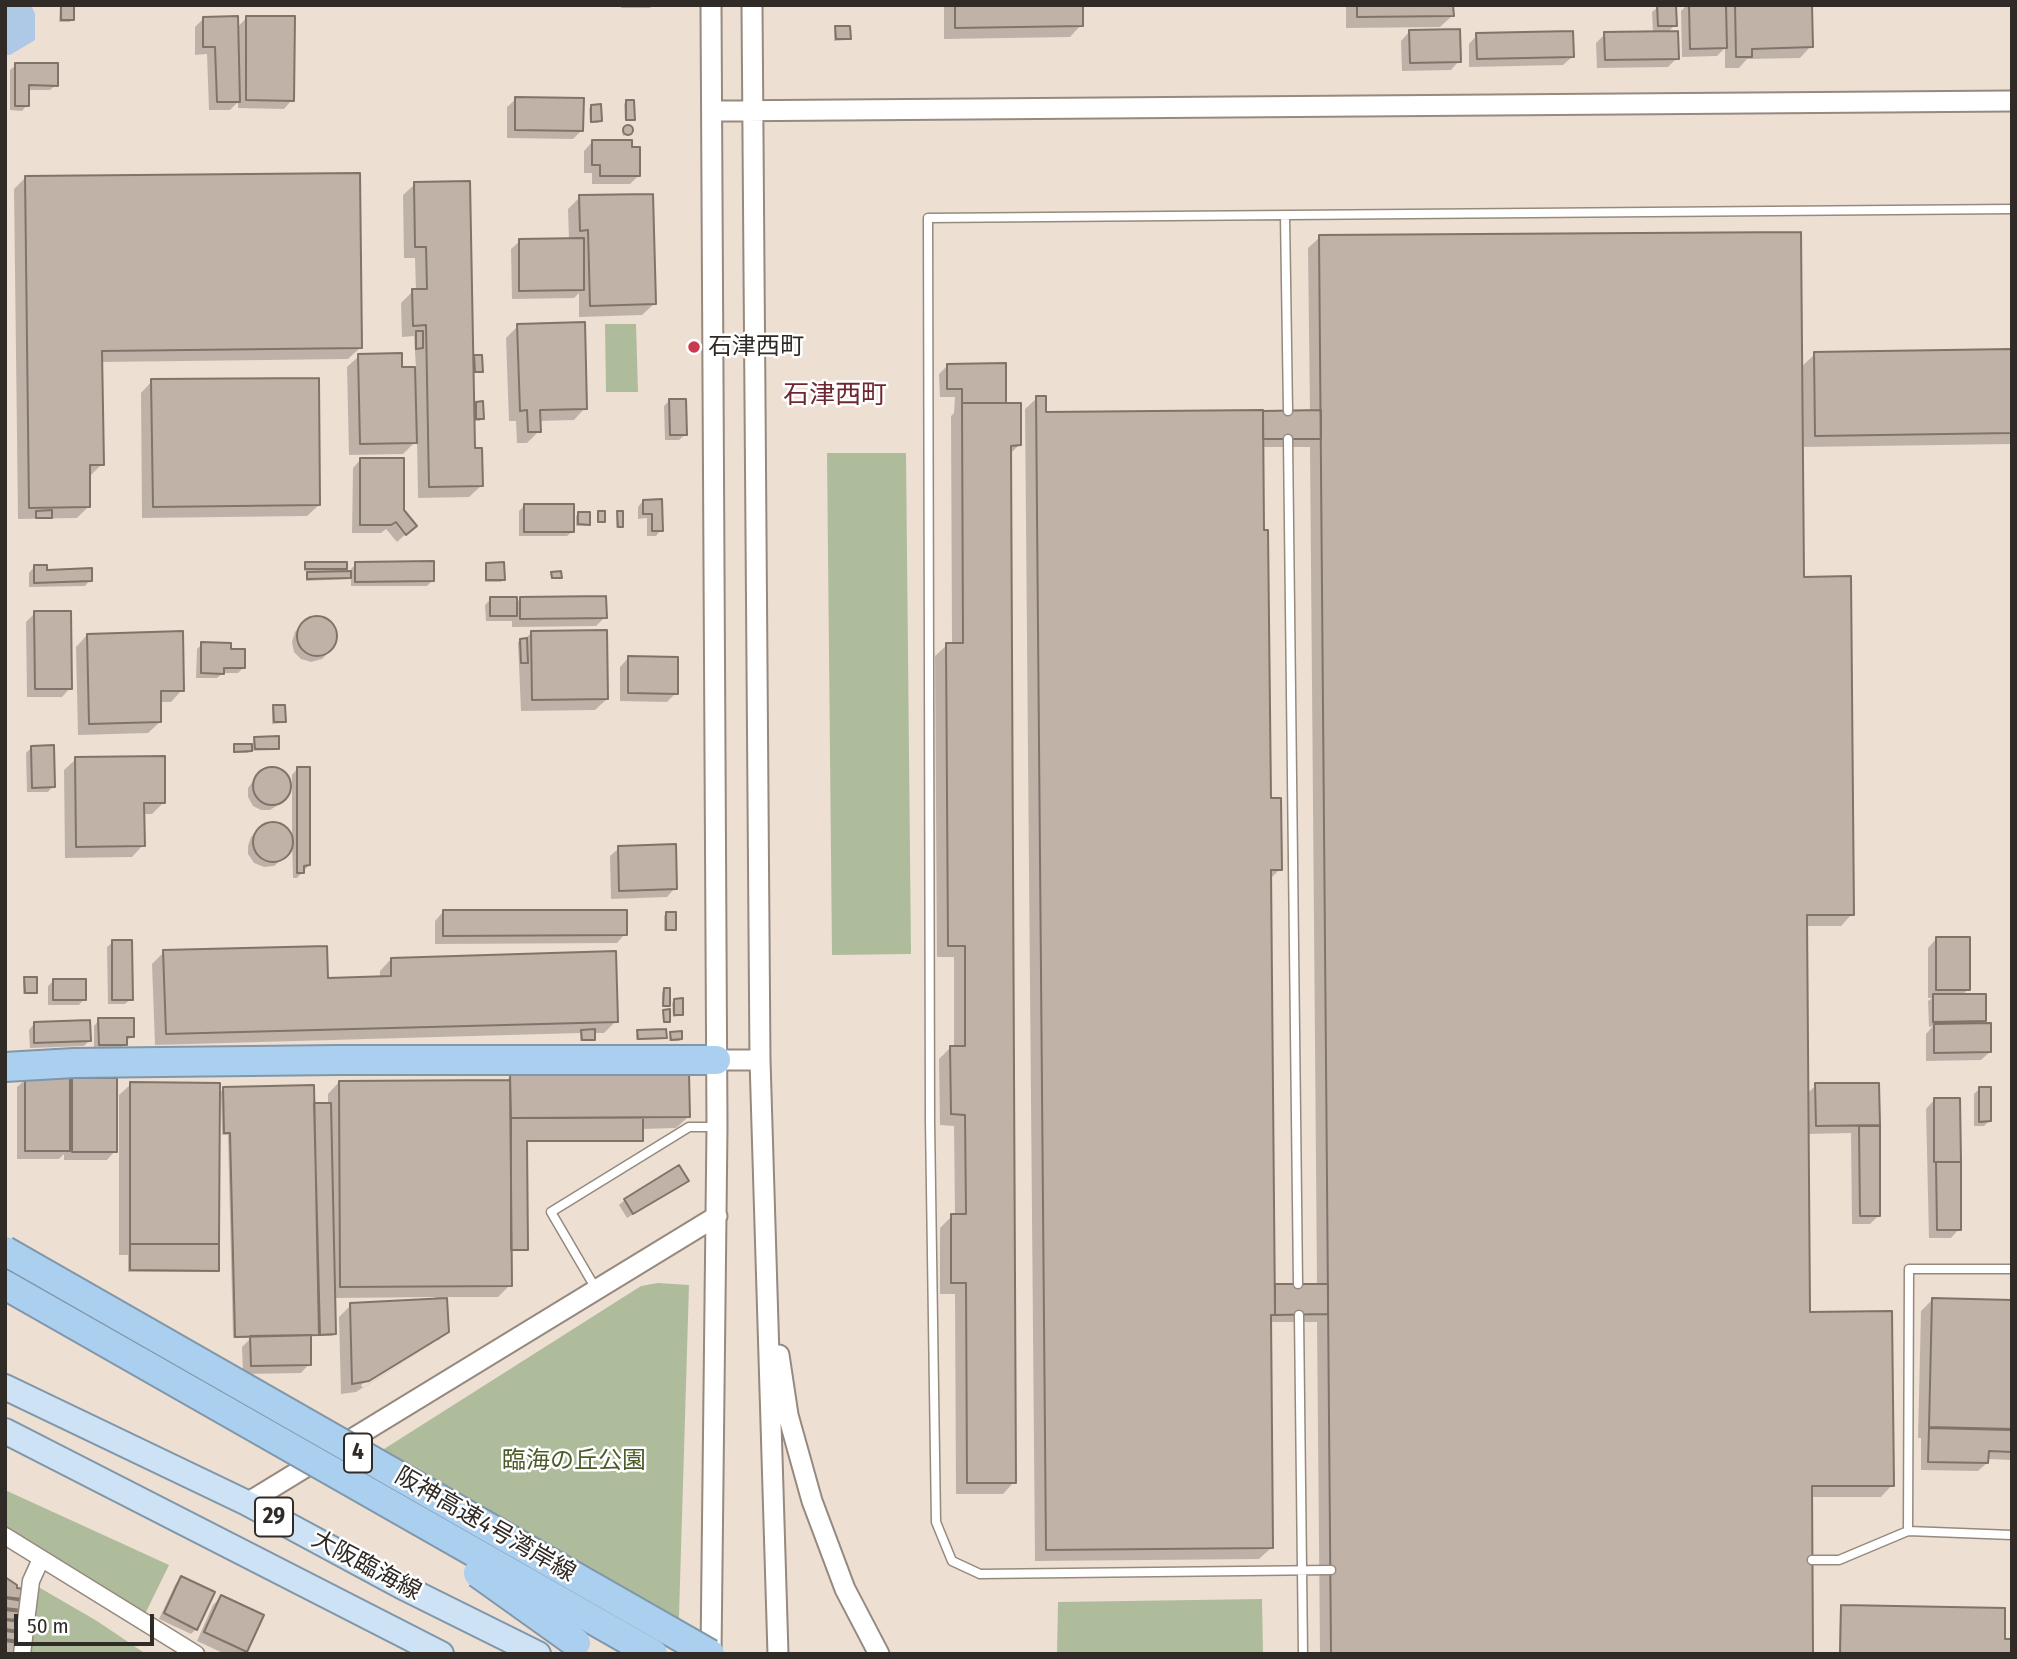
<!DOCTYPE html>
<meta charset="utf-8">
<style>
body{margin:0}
#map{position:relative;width:2017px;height:1659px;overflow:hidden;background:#eedfd3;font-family:"Fira Sans Condensed",sans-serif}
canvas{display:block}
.frame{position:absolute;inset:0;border:7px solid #302b26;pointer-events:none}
.scale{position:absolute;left:14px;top:1614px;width:140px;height:32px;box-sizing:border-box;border:4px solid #302b26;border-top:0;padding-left:9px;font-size:21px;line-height:24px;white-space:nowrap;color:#302b26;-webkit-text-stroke:5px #fff;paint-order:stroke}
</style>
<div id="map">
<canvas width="2017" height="1659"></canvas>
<div class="frame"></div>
<div class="scale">50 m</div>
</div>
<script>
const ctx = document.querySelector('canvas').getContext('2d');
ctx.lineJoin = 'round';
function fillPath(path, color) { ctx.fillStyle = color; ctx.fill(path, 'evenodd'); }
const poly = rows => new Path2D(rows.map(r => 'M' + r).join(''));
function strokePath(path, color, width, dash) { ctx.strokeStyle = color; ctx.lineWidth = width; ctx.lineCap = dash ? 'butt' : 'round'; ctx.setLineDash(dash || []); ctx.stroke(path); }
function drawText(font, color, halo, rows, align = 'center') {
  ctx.font = font + ' "Fira Sans Condensed","Noto Sans JP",sans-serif'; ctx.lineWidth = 5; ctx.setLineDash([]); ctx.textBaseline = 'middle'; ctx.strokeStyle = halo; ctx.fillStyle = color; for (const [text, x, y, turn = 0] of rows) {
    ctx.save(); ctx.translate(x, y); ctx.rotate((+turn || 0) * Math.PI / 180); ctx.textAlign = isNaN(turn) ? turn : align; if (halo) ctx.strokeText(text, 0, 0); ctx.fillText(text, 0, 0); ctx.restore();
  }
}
const green = poly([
 [605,324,636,324,638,392,606,392],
 [827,453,906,453,911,954,832,955],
 [658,1283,689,1285,678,1649,362,1463,641,1286],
 [5,1490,169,1565,144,1616,5,1528],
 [35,1585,97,1621,146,1654,33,1654,29,1651],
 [1262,1599,1263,1654,1057,1654,1058,1602]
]);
const water = poly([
 [5,5,31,5,35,14,35,40,10,55,5,55]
]);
const shadow = poly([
 [60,5,72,5,72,19,70,22,59,22],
 [621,5,653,5,650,8,621,8],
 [944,5,1081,5,1081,25,1070,37,944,39],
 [1346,5,1452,5,1452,16,1440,27,1346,28],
 [1687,5,1811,5,1811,46,1800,58,1747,59,1739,68,1725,68,1725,48,1717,56,1682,57,1681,11],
 [1658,7,1675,25,1667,33,1677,58,1668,67,1597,68,1596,43,1605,34,1653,33,1652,12],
 [247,17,292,100,284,109,238,108,238,102,230,110,209,110,207,54,195,55,195,27,203,19,237,28],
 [836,28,849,38,847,40,834,41,834,30],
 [1409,32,1459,61,1451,70,1402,71,1401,41],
 [1477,35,1572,57,1563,65,1469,67,1469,44],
 [16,65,56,85,50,90,28,90,27,105,22,111,10,110,10,70],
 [516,99,582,130,573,139,507,138,507,107],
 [626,102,633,119,631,121,625,121,624,104],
 [591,106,600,121,598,123,590,123,589,109],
 [628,127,631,132,623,136,622,132],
 [592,142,639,175,630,184,592,184,592,173,584,173,584,151],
 [26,177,360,348,348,359,101,362,102,464,90,476,88,476,88,507,77,518,18,519,14,189],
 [415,184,471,360,475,356,481,371,479,373,472,373,472,407,476,403,482,418,480,421,473,421,473,450,481,486,469,497,418,498,417,440,403,454,349,455,347,367,359,356,401,368,416,368,414,336,402,337,401,303,413,291,416,291,415,258,404,258,403,195],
 [580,197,654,304,642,315,579,317,579,293,574,298,512,299,511,249,520,241,569,240,568,209],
 [1320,237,1800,368,1815,354,2012,351,2012,444,1801,447,1802,578,1852,914,1841,926,1805,926,1807,1094,1816,1085,1878,1124,1874,1128,1879,1215,1870,1224,1852,1224,1851,1133,1807,1134,1808,1313,1892,1485,1881,1497,1810,1497,1812,1654,1320,1654,1317,1322,1269,1322,1271,1548,1259,1559,1035,1561,1025,409,1037,398,1044,413,1310,412,1308,248],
 [1261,447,1310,447,1317,1285,1273,1286,1270,879,1280,869,1269,800],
 [518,326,585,408,574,420,539,421,539,431,527,443,517,443,516,421,509,421,506,338],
 [948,365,1005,405,1019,445,1010,454,1014,1482,1003,1494,956,1494,955,1294,940,1294,940,1228,952,1216,955,1216,954,1126,940,1125,939,1059,951,1047,954,1048,954,957,937,957,935,656,947,645,952,645,951,416,954,413,955,397,940,397,939,374],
 [152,381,319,505,307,516,142,518,141,393],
 [670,400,685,435,679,440,665,440,664,406],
 [361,459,402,510,406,534,397,542,386,529,381,533,352,533,353,468],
 [643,501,661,501,661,530,656,536,647,536,647,518,638,519,638,507],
 [524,506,573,531,567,536,519,536,519,511],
 [618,513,621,526,616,528,616,515],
 [578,514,588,524,586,526,576,526,576,516],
 [306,564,346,568,341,573,351,573,351,569,356,564,433,580,427,586,351,586,351,576,347,579,306,581,306,576,311,571,304,571,304,566],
 [487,564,503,580,501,582,485,582,485,567],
 [34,567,45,571,90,580,85,586,29,587,29,573],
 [521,598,605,617,596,626,512,627,512,621,486,621,485,605,491,599,515,604],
 [35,613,70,688,62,697,27,697,26,622],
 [317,617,326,619,333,626,336,634,335,644,328,653,322,659,311,662,301,659,294,652,292,642,295,632,301,625,309,620],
 [532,632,607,699,595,710,521,711,518,642,524,640],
 [87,635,182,690,171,702,159,702,160,722,148,733,78,735,76,647],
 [202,644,243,668,238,673,223,673,217,678,196,678,197,649],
 [628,658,676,693,667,702,620,701,620,667],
 [274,707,284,721,282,723,272,724,272,709],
 [255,738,277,748,275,750,253,751,253,748,248,753,233,753,233,748,235,746,253,745,253,741],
 [32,747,53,786,48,792,27,792,26,753],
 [76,759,164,802,152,814,143,814,143,845,132,857,65,858,64,770],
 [269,768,278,769,285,774,292,787,278,805,270,810,261,810,253,806,248,797,248,788,259,773],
 [297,769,309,865,297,878,293,878,292,843,289,853,274,866,264,867,254,863,248,854,248,846,251,837,257,831,264,826,273,823,281,825,289,832,292,840,292,775],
 [619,848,675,888,667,897,611,899,610,856],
 [443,912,625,934,617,943,435,944,435,921],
 [666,914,675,929,672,931,664,931,664,916],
 [1936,939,1968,989,1962,996,1984,1021,1980,1025,1990,1052,1981,1060,1926,1061,1926,1034,1933,1026,1929,1027,1928,1001,1932,998,1928,998,1928,948],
 [113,942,131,999,125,1004,108,1004,107,947],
 [164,952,327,980,380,978,380,971,391,959,616,1021,604,1033,593,1033,593,1039,591,1041,580,1041,580,1033,155,1045,152,964],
 [25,979,36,992,33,994,23,994,23,981],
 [54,980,84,999,79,1005,48,1005,48,986],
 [664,990,668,1005,662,1007,662,992],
 [675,1000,681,1014,679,1016,673,1017,672,1003],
 [99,1020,133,1036,125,1042,125,1044,120,1049,94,1049,94,1026],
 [34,1024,89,1041,84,1046,30,1048,29,1030],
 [638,1031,665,1037,663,1039,636,1040,636,1034],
 [671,1033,681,1039,679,1041,669,1041,669,1036],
 [511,1076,688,1117,676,1128,642,1129,642,1140,639,1142,526,1142,526,1249,524,1251,510,1251,510,1285,498,1297,445,1297,447,1331,438,1341,438,1337,361,1385,363,1388,437,1341,356,1392,341,1394,339,1317,351,1305,435,1300,435,1297,334,1298,334,1334,332,1336,309,1336,309,1364,301,1373,243,1374,242,1347,251,1338,233,1338,228,1135,222,1135,221,1098,218,1098,218,1270,215,1272,128,1272,128,1255,119,1255,119,1095,131,1084,218,1094,224,1089,312,1105,328,1105,328,1094,339,1082,505,1082],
 [26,1079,68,1084,73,1079,115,1151,107,1160,64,1160,64,1154,59,1159,17,1159,17,1087],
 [1979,1089,1990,1120,1984,1126,1974,1126,1974,1094],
 [1934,1100,1959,1229,1951,1238,1929,1238,1926,1109],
 [686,1181,681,1186,627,1218,619,1205,625,1200],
 [1932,1300,2012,1302,2012,1460,1987,1459,1987,1463,1978,1471,1921,1470,1921,1438,1918,1438,1921,1311],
 [182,1578,196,1629,191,1634,159,1619,176,1583],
 [5,1580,15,1589,23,1591,20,1609,16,1613,19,1614,18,1630,15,1634,19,1634,16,1654,5,1654],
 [221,1597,246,1651,243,1654,225,1654,197,1641,213,1605],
 [1842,1607,2003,1640,2012,1654,1839,1654,1840,1609]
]);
const building = poly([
 [61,5,74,5,74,20,61,20,61,5],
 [955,5,1083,5,1083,26,955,28,955,5],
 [1357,5,1453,5,1454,16,1357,17,1357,5],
 [1657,5,1676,5,1677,26,1658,26,1657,5],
 [1689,5,1726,5,1727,48,1690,49,1689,5],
 [1735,5,1812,5,1813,47,1752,49,1752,57,1736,57,1735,5],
 [238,16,240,102,217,102,215,47,203,47,203,17,238,16],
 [246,16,295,16,294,101,246,100,246,16],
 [835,26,850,26,851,39,836,39,835,26],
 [1460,29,1461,62,1410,63,1409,30,1460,29],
 [1573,31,1574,57,1477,59,1476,33,1573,31],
 [1678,31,1679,59,1605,60,1604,32,1678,31],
 [15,63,58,63,58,86,29,85,29,106,15,106,15,63],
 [515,97,584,98,583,131,515,130,515,97],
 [626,100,634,100,635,120,626,120,626,100],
 [601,104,602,121,591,122,591,105,601,104],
 '623 130a5 5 0 1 1 10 0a5 5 0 1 1-10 0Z',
 [592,140,632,140,632,147,640,147,640,176,600,176,600,165,592,165,592,140],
 [360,173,362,348,102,351,104,465,90,465,90,507,29,508,25,176,360,173],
 [470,181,475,448,482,448,483,486,429,487,426,325,413,326,412,289,427,289,426,247,415,247,414,182,470,181],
 [653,194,656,304,590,306,588,230,580,231,579,195,653,194],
 [1801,232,1804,577,1851,576,1854,915,1807,915,1810,1312,1892,1311,1894,1486,1812,1486,1813,1654,1331,1654,1319,235,1801,232],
 [584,238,584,290,519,291,519,239,584,238],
 [585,322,587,409,540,410,541,432,528,432,527,410,520,411,517,324,585,322],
 [416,331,423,331,423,348,416,349,416,331],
 [2012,349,2012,433,1815,436,1814,352,2012,349],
 [402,353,402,367,415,367,417,443,360,444,358,354,402,353],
 [474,355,482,355,483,372,475,372,474,355],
 [1006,363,1006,403,962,403,962,389,947,389,947,364,1006,363],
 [319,378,320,505,153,507,151,379,319,378],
 [1036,396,1046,396,1046,412,1263,410,1264,530,1268,530,1271,798,1281,798,1282,870,1271,870,1275,1315,1271,1315,1273,1548,1046,1550,1036,396],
 [669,399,686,399,687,435,670,435,669,399],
 [483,401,484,419,476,419,476,402,483,401],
 [962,403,1021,403,1021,445,1011,446,1016,1483,967,1483,966,1283,951,1283,951,1214,966,1214,965,1115,951,1114,950,1046,965,1046,965,946,948,946,946,643,963,643,962,403],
 [1321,410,1321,439,1263,439,1263,411,1321,410],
 [360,458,404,458,404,510,417,526,406,535,396,522,391,525,360,525,360,458],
 [662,499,663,531,652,531,652,514,643,514,643,500,662,499],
 [524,504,574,504,574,532,524,532,524,504],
 [52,510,52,518,36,518,36,511,52,510],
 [598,511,605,511,605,522,598,522,598,511],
 [617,511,623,511,623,527,618,527,617,511],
 [578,512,590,512,590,525,578,524,578,512],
 [434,561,434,581,355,582,355,562,434,561],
 [305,562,347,562,347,569,305,569,305,562],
 [504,562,505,580,486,580,486,563,504,562],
 [34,565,47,565,47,570,92,568,92,581,34,583,34,565],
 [351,571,351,578,307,579,307,572,351,571],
 [561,571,562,578,552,578,551,572,561,571],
 [606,596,607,618,520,619,520,597,606,596],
 [490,597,517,597,517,616,490,616,490,597],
 [34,611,71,611,72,689,35,689,34,611],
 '297 636a20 20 0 1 1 40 0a20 20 0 1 1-40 0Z',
 [607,630,608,699,532,700,531,631,607,630],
 [183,631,184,691,161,691,161,722,89,724,87,634,183,631],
 [527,638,528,663,521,663,520,639,527,638],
 [201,642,231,643,231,649,245,649,245,668,224,668,224,674,201,673,201,642],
 [628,656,678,657,678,694,628,693,628,656],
 [273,705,285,705,286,722,274,722,273,705],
 [279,736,279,749,255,749,254,737,279,736],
 [234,744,252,744,252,751,234,752,234,744],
 [54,745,55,787,32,788,31,746,54,745],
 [165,756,165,803,144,803,145,846,76,847,75,757,165,756],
 '253 786a19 19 0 1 1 38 0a19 19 0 1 1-38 0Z',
 [297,767,310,767,310,865,304,866,304,873,297,873,297,767],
 '253 842a20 20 0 1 1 40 0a20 20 0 1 1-40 0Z',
 [676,844,677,889,619,891,618,846,676,844],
 [443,910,627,910,627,935,443,936,443,910],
 [666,912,676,912,676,930,666,930,666,912],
 [1936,937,1970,937,1970,990,1936,990,1936,937],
 [112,940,132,940,133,1000,112,1000,112,940],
 [327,946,328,978,391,976,391,958,616,951,618,1022,166,1034,163,950,327,946],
 [24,977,37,977,37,993,25,993,24,977],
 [53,979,86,979,86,1000,53,1000,53,979],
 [664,988,670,988,670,1006,663,1006,664,988],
 [1933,994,1986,994,1986,1021,1933,1022,1933,994],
 [683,998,683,1015,674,1015,674,999,683,998],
 [670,1009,670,1022,664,1022,663,1010,670,1009],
 [98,1018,134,1018,134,1037,127,1037,127,1045,99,1045,98,1018],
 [90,1020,91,1041,34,1043,34,1022,90,1020],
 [1991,1023,1991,1052,1934,1053,1934,1024,1991,1023],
 [595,1029,595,1040,582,1040,581,1030,595,1029],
 [666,1029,667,1038,638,1039,637,1030,666,1029],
 [682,1031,682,1039,671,1040,670,1032,682,1031],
 [689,1073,690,1117,511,1118,510,1074,689,1073],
 [25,1077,70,1077,70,1151,25,1151,25,1077],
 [72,1078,117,1078,117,1152,72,1152,72,1078],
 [510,1080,512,1286,340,1287,339,1081,510,1080],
 [130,1082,220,1083,219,1244,130,1244,130,1082],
 [1815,1083,1879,1083,1880,1125,1816,1126,1815,1083],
 [314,1085,319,1335,235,1337,230,1133,224,1133,223,1087,314,1085],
 [1979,1087,1991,1087,1991,1121,1979,1122,1979,1087],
 [1934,1098,1960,1098,1961,1162,1934,1162,1934,1098],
 [314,1103,331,1103,336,1334,320,1335,314,1103],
 [511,1118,643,1118,643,1141,527,1141,528,1250,511,1250,511,1118],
 [1859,1126,1880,1126,1880,1216,1860,1216,1859,1126],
 [1936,1162,1961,1162,1961,1230,1937,1230,1936,1162],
 [679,1165,689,1181,633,1214,624,1199,679,1165],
 [130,1244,219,1244,219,1271,130,1270,130,1244],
 [1275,1284,1328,1284,1328,1314,1275,1315,1275,1284],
 [447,1298,449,1332,369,1381,352,1384,350,1303,447,1298],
 [1932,1298,2012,1300,2012,1429,1929,1427,1932,1298],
 [311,1335,311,1365,251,1366,250,1336,311,1335],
 [1929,1428,2012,1430,2012,1452,1989,1451,1988,1463,1928,1462,1929,1428],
 [181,1576,215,1592,197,1630,164,1613,181,1576],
 [5,1577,17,1585,17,1588,25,1589,23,1599,5,1597,5,1577],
 [221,1595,264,1615,247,1652,204,1632,221,1595],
 [5,1598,23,1601,22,1610,5,1608,5,1598],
 [1841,1605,2005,1608,2005,1639,2012,1639,2012,1654,1840,1654,1841,1605],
 [5,1610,21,1612,20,1620,5,1619,5,1610],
 [5,1620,21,1622,20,1631,5,1629,5,1620],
 [5,1631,21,1633,20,1641,5,1639,5,1631],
 [5,1641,19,1643,18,1654,5,1654,5,1641]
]);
const service = poly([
 [1285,216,1288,411],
 [1288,439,1298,1284],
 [2012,1269,1909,1269,1908,1531,2012,1535],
 [596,1289,551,1212,689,1127,715,1127],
 [1299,1315,1303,1654],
 [1812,1560,1839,1560,1908,1531],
 [1331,1570,980,1574,952,1561,936,1522,930,1121,928,218,2012,209]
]);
const minor = poly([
 [5,1536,196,1654],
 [22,1654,31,1581,41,1559]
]);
const tertiary = poly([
 [711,5,717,1127,711,1654],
 [752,5,760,1060,778,1654],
 [712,111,2012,101],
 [716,1060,760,1060],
 [779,1355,788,1415,812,1501,845,1589,879,1654],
 [247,1503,717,1216]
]);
const primary = poly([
 [5,1387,247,1503,401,1586,538,1654],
 [5,1431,441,1654]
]);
const motorway = poly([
 [5,1067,74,1063,339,1060,716,1060]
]);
const motorwayBridge = poly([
 [5,1251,710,1654],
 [5,1285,653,1654],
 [478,1573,576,1643]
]);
const markers = [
 [694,347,7,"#c93950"]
];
const shields = [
 [358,1453,28],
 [274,1517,38]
];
const shieldNames = [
 ["4",358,1453],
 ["29",274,1517]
];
const poiNames = [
 ["石津西町",708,347]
];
const parkNames = [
 ["臨海の丘公園",574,1461]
];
const streetNames = [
 ["阪神高速4号湾岸線",485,1525,30],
 ["大阪臨海線",366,1566,28]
];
const neighbourhoodNames = [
 ["石津西町",835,396]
];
fillPath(green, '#afbc9b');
fillPath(water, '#aec9e6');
fillPath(shadow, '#0003');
fillPath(building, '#c0b2a7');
strokePath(building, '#807368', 2);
strokePath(service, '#96897e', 11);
strokePath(minor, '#96897e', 19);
strokePath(tertiary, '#96897e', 23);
strokePath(primary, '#8096a9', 28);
strokePath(motorway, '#8096a9', 32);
strokePath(service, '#fff', 8);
strokePath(minor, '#fff', 16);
strokePath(tertiary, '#fff', 19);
strokePath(primary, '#cde3f5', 24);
strokePath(motorway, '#abd0ef', 28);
strokePath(motorwayBridge, '#8096a9', 32, []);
strokePath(motorwayBridge, '#abd0ef', 28);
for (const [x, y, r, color] of markers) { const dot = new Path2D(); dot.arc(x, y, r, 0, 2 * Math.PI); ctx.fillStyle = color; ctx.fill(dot); strokePath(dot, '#fff', 2.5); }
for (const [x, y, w] of shields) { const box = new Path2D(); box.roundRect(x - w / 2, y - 19.5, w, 39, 5); ctx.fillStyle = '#fff'; ctx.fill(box); strokePath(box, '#302b26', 2); }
drawText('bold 23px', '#302b26', null, shieldNames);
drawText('24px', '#302b26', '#fff', poiNames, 'left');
drawText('24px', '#4b5c28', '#fff', parkNames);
drawText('24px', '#302b26', '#fff', streetNames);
drawText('26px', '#6e2730', '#fff', neighbourhoodNames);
</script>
